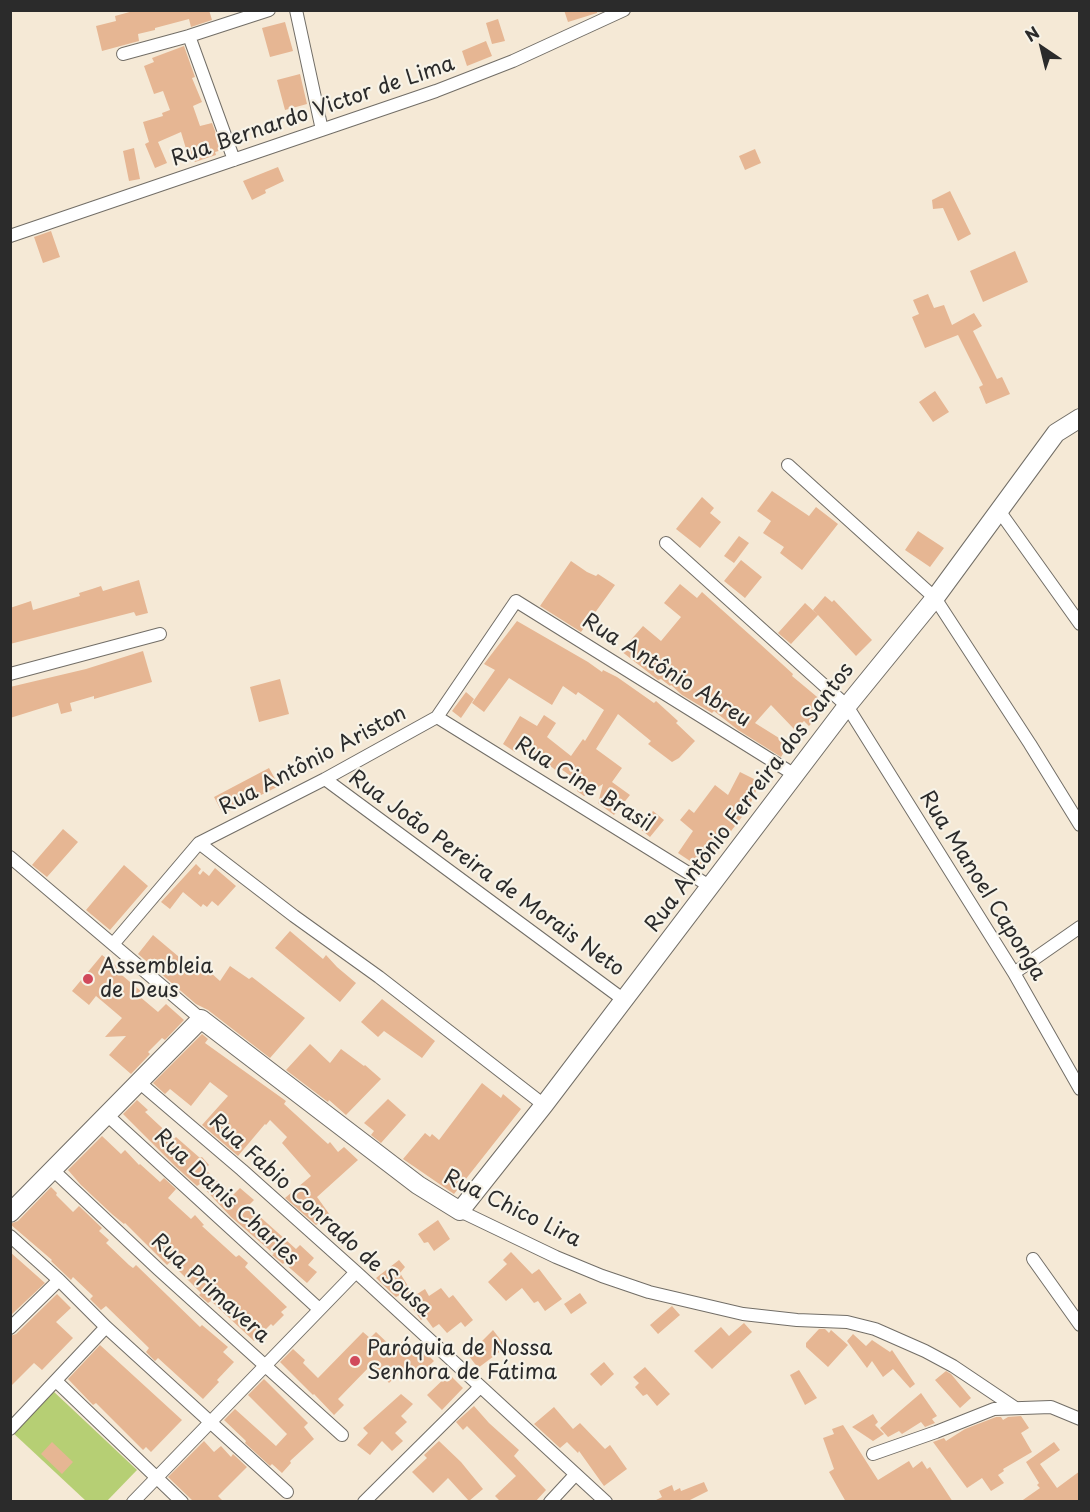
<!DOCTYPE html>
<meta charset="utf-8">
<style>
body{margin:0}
#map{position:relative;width:1090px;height:1512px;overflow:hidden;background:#f5e9d6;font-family:"Playpen Sans",sans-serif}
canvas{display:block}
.frame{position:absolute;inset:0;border:12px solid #2b2b2b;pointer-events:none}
.north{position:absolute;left:1012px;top:18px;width:60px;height:60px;-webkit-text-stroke:4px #f7f3e8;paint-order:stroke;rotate:325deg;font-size:16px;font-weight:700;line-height:24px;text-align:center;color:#2b2b2b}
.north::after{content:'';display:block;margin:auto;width:21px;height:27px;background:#2b2b2b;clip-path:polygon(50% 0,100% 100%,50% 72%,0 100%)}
</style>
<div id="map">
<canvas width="1090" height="1512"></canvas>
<div class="frame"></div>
<div class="north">N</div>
</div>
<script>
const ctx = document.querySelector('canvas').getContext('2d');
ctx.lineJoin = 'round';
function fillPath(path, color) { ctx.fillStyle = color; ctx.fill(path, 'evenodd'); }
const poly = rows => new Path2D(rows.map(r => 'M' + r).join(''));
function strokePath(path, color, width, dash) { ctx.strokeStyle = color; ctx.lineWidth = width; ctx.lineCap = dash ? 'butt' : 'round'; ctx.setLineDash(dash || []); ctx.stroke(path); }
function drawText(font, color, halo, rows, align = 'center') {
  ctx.font = font + ' "Playpen Sans",sans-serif'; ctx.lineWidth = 4.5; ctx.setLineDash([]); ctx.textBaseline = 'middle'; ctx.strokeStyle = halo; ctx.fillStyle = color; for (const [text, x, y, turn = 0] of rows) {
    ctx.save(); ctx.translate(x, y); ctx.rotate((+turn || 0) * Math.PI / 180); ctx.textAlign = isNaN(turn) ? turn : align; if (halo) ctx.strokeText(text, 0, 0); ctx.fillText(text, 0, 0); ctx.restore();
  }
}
const green = poly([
 [52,1390,137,1470,107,1501,86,1501,12,1432]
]);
const building = poly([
 [137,10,209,10,212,20,191,27,189,19,155,28,155,30,138,34,139,41,102,51,96,26,116,21,115,16],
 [564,10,597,10,597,13,568,22],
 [498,19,505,41,492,44,486,23],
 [285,22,293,51,270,57,262,28],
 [486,41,492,56,467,66,462,51],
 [184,46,195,77,192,78,202,102,193,106,200,126,212,123,222,150,215,152,216,155,195,162,194,161,190,162,181,132,158,142,167,163,155,168,145,144,149,142,143,122,163,116,162,113,170,110,163,91,154,94,144,66,154,62,152,58],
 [300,74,307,104,285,110,277,80],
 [134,148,140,179,129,181,123,151],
 [755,149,761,163,745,170,739,156],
 [278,167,284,181,265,190,266,193,252,200,243,181],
 [950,191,971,234,958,241,943,208,933,209,932,200],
 [51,231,60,257,43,263,34,237],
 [1015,251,1028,282,983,302,970,271],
 [928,294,934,308,944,305,952,325,974,313,982,326,973,331,997,379,1002,377,1010,394,986,404,979,387,983,385,958,335,925,348,912,317,919,314,913,300],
 [935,391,949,412,933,422,919,402],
 [772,491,809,516,816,507,838,524,802,570,780,553,784,547,763,533,771,521,757,511],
 [702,497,714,508,710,513,721,522,700,548,676,529],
 [918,531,944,548,930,567,905,550],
 [739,536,749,543,734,563,724,556],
 [741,560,762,577,745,598,724,581],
 [571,561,587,572,596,576,598,574,615,585,581,632,540,606],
 [139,580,148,613,136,616,134,612,10,644,10,608,31,601,33,610,80,596,79,593,92,589,101,586,103,591],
 [680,584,697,598,702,592,759,643,793,674,792,676,828,706,809,726,804,721,795,730,771,705,755,723,787,743,787,747,781,757,738,730,714,711,712,713,682,695,671,685,670,686,661,679,658,680,621,651,643,626,661,641,681,617,664,603],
 [825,596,832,602,834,600,872,640,856,656,818,615,791,644,778,633,805,603,818,615,813,610],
 [517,621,588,662,602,672,603,670,617,677,654,703,656,701,678,721,676,723,695,741,679,758,672,762,648,744,651,741,618,714,596,749,622,768,612,782,630,795,614,815,598,803,603,784,584,796,577,791,582,784,561,769,558,772,535,754,534,756,518,746,515,752,503,744,520,716,537,726,544,715,556,723,547,737,571,756,583,739,585,741,604,710,578,692,576,695,563,686,552,705,509,678,484,712,472,703,495,670,484,664],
 [143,651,152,682,94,699,94,696,70,703,72,711,61,714,58,703,10,718,10,687,86,669],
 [280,679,289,714,259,722,250,687],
 [466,692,474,699,461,718,452,711],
 [269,768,279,786,223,814,214,797],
 [740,772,760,782,748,809,702,869,678,853,693,831,680,820,689,809,694,813,715,785,728,795],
 [653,811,664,820,650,837,639,828],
 [63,829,78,842,47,877,32,865],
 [196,864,201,869,198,873,200,875,203,871,209,876,215,868,236,886,218,906,212,901,207,907,203,904,201,907,183,892,170,909,161,902],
 [124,865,148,886,110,930,86,910],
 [290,931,323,959,326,955,337,967,356,983,340,1002,275,948],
 [153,935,198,973,201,970,207,975,210,972,220,981,230,966,249,979,252,977,305,1018,270,1058,208,1010,196,1004,138,954],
 [102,955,119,968,117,971,142,992,139,996,158,1012,166,1004,184,1020,165,1040,162,1038,148,1052,150,1054,131,1074,109,1055,126,1036,105,1037,122,1018,96,996,89,1005,72,991],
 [382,999,435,1041,422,1058,384,1031,378,1037,361,1022],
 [202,1034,208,1039,205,1043,286,1101,284,1104,328,1144,330,1142,338,1152,344,1147,358,1160,317,1197,330,1215,316,1225,285,1198,311,1176,282,1143,287,1137,270,1120,266,1125,265,1124,238,1156,202,1125,228,1096,210,1082,191,1106,170,1089,165,1094,153,1083],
 [310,1044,330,1063,341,1049,364,1066,365,1065,381,1079,346,1115,329,1100,328,1102,286,1070],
 [482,1083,501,1098,503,1094,521,1109,454,1194,403,1159,425,1133,430,1137,432,1134,439,1140],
 [388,1099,406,1115,381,1143,371,1135,374,1131,364,1123],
 [137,1100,148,1110,145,1112,174,1139,176,1137,200,1158,202,1157,209,1165,205,1169,232,1196,240,1188,254,1200,248,1206,296,1249,300,1245,314,1258,308,1265,317,1272,307,1283,284,1263,283,1264,272,1255,274,1254,231,1217,200,1184,197,1186,175,1166,123,1114],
 [102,1136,121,1154,125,1150,139,1165,140,1164,160,1182,164,1178,176,1189,168,1198,191,1219,195,1215,204,1225,202,1226,236,1257,239,1255,248,1263,245,1267,287,1307,281,1312,284,1315,273,1326,271,1324,254,1341,211,1301,208,1303,199,1295,201,1293,170,1262,167,1265,125,1223,124,1224,113,1215,81,1185,68,1170],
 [51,1187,57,1193,56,1195,73,1212,79,1206,102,1228,99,1231,109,1240,106,1243,129,1265,133,1268,136,1265,200,1327,202,1325,228,1347,223,1352,234,1362,217,1380,219,1382,203,1399,158,1358,155,1361,146,1352,149,1348,106,1306,101,1310,90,1299,93,1296,73,1277,71,1280,51,1261,52,1260,10,1224,18,1221],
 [438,1220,450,1239,434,1251,428,1242,424,1243,418,1234],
 [10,1252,45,1283,10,1316],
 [511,1252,532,1274,539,1269,562,1299,545,1311,538,1301,534,1303,522,1288,506,1301,488,1282,507,1264,503,1260],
 [399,1260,405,1267,400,1273,414,1296,425,1289,429,1296,441,1288,449,1298,453,1295,473,1320,465,1327,461,1322,447,1333,439,1324,433,1328,425,1317,421,1320,402,1294,396,1297,376,1278],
 [580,1293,587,1303,571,1314,564,1304],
 [57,1294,71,1308,56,1322,73,1338,42,1370,34,1363,10,1387,10,1336,16,1334],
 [672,1306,680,1315,658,1334,650,1325],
 [744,1323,752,1332,712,1369,694,1351,721,1327,729,1336],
 [819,1329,825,1329,829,1333,831,1330,848,1345,828,1367,806,1347,806,1343],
 [493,1330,506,1347,478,1368,469,1356,483,1346,480,1343],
 [363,1332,370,1338,376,1332,394,1349,404,1340,418,1356,424,1351,434,1361,417,1377,407,1366,389,1383,372,1364,338,1399,344,1405,334,1415,314,1394,313,1395,280,1362,293,1349,305,1360,303,1363,318,1378],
 [853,1334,866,1346,872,1340,890,1352,892,1350,915,1384,910,1388,893,1369,883,1377,872,1361,867,1368,847,1341],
 [100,1345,182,1420,151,1452,146,1447,143,1450,96,1403,93,1405,68,1379],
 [604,1362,614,1374,601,1386,590,1374],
 [645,1367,670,1394,657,1406,647,1394,643,1396,635,1387,639,1383,633,1377],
 [799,1370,817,1398,805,1405,790,1375],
 [946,1371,951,1374,971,1398,960,1408,935,1380],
 [449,1374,463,1388,442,1410,427,1395],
 [264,1379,308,1423,304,1427,314,1439,290,1461,291,1463,282,1473,272,1464,270,1466,245,1443,246,1441,224,1420,235,1409,276,1446,287,1434,248,1395],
 [921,1393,937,1416,932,1419,935,1423,925,1427,921,1422,902,1434,899,1431,888,1437,880,1428],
 [401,1394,413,1404,401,1416,407,1422,395,1433,403,1441,392,1451,382,1441,370,1455,357,1445,368,1433,363,1428],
 [474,1406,489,1423,519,1450,514,1456,546,1490,535,1502,501,1502,495,1496,516,1476,467,1426,463,1430,456,1422],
 [554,1407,573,1429,580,1423,605,1449,610,1445,627,1469,604,1486,579,1451,578,1453,567,1442,560,1448,534,1424],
 [873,1414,878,1422,875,1425,884,1434,873,1441,852,1427],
 [1021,1416,1029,1428,1021,1433,1032,1452,1003,1469,1004,1471,998,1475,1004,1483,991,1491,982,1478,967,1488,933,1442,944,1438,946,1441,965,1429,996,1417,1001,1417,1003,1420,1008,1417],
 [843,1425,878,1480,909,1461,913,1468,922,1461,927,1469,930,1467,953,1502,846,1502,829,1472,834,1469,823,1438,834,1434,832,1429],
 [204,1441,214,1452,221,1446,231,1457,233,1454,247,1467,218,1496,224,1502,194,1502,168,1477],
 [439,1441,461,1462,483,1489,469,1501,448,1478,433,1493,412,1472,427,1458,424,1455],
 [52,1442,73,1462,62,1474,41,1454],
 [1054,1442,1060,1450,1040,1464,1057,1488,1080,1471,1080,1502,1020,1502,1040,1488,1037,1485,1039,1483,1026,1462],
 [704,1482,708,1491,686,1502,652,1502,662,1497,659,1491,672,1485,674,1491,680,1488,681,1491]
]);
const street = poly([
 [296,10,322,130],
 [189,36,234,160],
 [123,54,189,36,269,10],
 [10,236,436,91,513,61,624,10],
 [788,465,935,598,1030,744,1080,825],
 [1000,512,1080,624],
 [666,543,847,706,1014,973,1080,1089],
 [10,674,160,634],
 [437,717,711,887],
 [325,779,624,1000],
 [199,843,294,916,379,977,544,1105],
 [10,857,201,1019],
 [114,943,199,843,325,779,437,717,516,601,795,775],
 [1014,973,1080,927],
 [140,1083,242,1170,356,1272,606,1502],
 [107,1115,319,1309],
 [54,1171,158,1269,342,1435],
 [460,1211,556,1257,602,1276,649,1292,743,1314,797,1320,847,1322,875,1329,925,1351,953,1366,1014,1407],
 [10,1236,59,1280,106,1327,287,1492],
 [1033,1259,1080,1325],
 [10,1328,59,1280],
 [56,1381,182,1502],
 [10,1429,106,1327],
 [873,1454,936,1432,994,1409,1051,1407,1080,1419],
 [133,1502,356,1272],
 [364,1502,480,1387],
 [550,1502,575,1475]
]);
const secondary = poly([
 [10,1213,201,1019,418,1185,460,1211,544,1105,847,706,935,598,1056,433,1080,418]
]);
const markers = [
 [88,979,6,"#d1495b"],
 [355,1361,6,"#d1495b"]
];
const streetNames = [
 ["Rua Bernardo Victor de Lima",313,112,-19],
 ["Rua Antônio Abreu",666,671,32],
 ["Rua Antônio Ariston",313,761,-28],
 ["Rua Cine Brasil",584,785,32],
 ["Rua Antônio Ferreira dos Santos",750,798,-53],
 ["Rua João Pereira de Morais Neto",486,874,36],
 ["Rua Manoel Caponga",982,886,58],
 ["Rua Danis Charles",226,1198,43],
 ["Rua Chico Lira",512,1209,26],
 ["Rua Fabio Conrado de Sousa",320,1216,42],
 ["Rua Primavera",210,1289,42]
];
const poiNames = [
 ["Assembleia",100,967],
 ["de Deus",100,991],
 ["Paróquia de Nossa",367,1349],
 ["Senhora de Fátima",367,1373]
];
fillPath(green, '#b6cf74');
fillPath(building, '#e6b693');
strokePath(street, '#726e67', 14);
strokePath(secondary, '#726e67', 20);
strokePath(street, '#fff', 12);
strokePath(secondary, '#fff', 18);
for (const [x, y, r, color] of markers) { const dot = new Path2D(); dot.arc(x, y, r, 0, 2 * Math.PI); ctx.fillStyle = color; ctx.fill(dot); strokePath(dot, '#f7f3e8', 2); }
drawText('21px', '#2b2b2b', '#f7f3e8', streetNames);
drawText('21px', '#2b2b2b', '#f7f3e8', poiNames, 'left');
</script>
